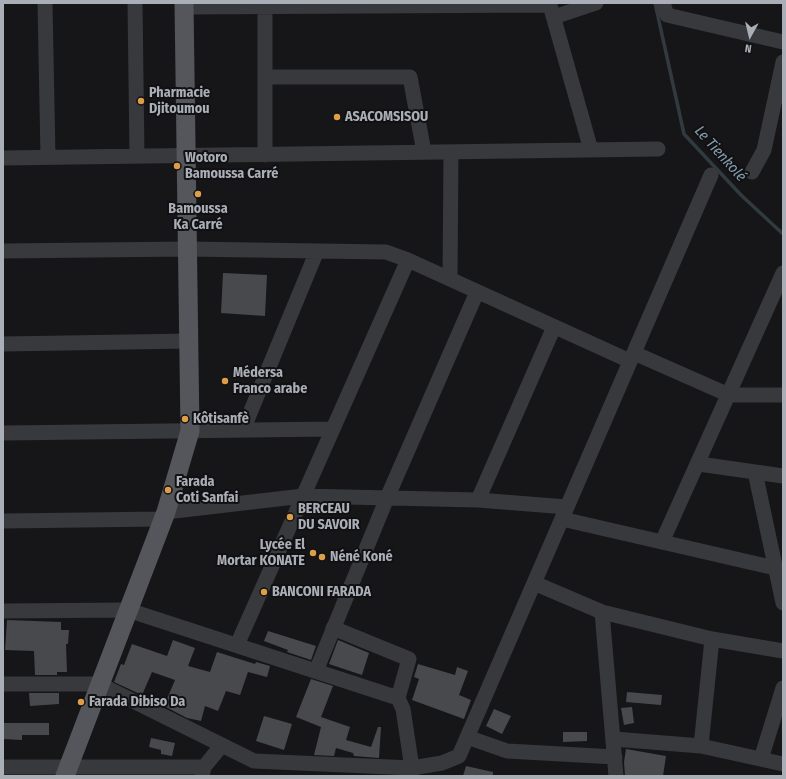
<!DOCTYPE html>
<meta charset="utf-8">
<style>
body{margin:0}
#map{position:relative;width:786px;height:779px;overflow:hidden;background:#161618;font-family:"Fira Sans Condensed",sans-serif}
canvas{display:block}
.frame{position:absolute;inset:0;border:4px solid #aaaeb6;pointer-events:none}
.north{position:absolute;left:730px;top:16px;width:40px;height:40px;-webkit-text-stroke:3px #111113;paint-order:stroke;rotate:188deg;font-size:11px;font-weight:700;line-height:16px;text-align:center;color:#aaaeb6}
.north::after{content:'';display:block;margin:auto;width:14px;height:18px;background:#aaaeb6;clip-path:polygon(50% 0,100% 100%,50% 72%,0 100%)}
</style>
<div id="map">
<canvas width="786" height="779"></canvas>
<div class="frame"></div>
<div class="north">N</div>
</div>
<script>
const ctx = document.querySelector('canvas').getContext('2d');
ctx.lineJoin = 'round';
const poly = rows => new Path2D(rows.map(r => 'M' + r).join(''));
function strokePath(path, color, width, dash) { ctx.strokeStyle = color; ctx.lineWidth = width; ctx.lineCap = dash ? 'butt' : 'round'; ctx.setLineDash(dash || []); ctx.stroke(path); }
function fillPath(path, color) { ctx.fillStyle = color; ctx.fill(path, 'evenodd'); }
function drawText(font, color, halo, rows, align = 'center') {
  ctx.font = font + ' "Fira Sans Condensed",sans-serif'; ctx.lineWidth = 4; ctx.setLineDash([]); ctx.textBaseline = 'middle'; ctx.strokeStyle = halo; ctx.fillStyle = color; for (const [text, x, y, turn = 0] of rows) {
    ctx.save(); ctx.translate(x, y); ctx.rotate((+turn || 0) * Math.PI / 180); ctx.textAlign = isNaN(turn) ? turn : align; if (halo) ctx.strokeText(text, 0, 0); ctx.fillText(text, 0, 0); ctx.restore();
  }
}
const stream = poly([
 [655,3,684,134,741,195,783,234]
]);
const building = poly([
 [223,273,267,275,265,316,221,313],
 [7,620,61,622,61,630,69,630,68,644,66,644,67,672,57,672,57,675,35,675,34,651,5,650],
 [268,631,316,646,311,660,287,652,288,650,264,641],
 [173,640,195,648,188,666,210,672,217,652,255,664,256,662,270,666,267,677,248,672,240,695,226,691,218,711,205,706,201,721,187,718,164,706,175,680,152,672,142,695,114,682,121,664,124,665,132,644,167,656],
 [338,640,369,653,362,675,329,664],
 [418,664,455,675,457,667,468,671,459,695,471,700,464,719,412,700,419,679,414,677],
 [311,679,333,686,321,717,350,727,346,740,371,747,378,727,381,727,379,758,354,756,353,753,336,748,334,756,314,755,321,727,296,717],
 [627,692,662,695,661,705,626,702],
 [29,693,59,693,59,704,30,706],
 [632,707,634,723,624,725,621,708],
 [494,709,511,716,502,734,486,726],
 [264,716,292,724,284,750,256,741],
 [3,723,49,723,49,735,22,735,22,740,3,739],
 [563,732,587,732,587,741,563,742],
 [151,738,175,743,172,756,161,754,161,750,149,747],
 [626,749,666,756,663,776,625,776,624,762],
 [466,766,493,772,493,776,463,776]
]);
const minor = poly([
 [45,3,48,157],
 [135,3,137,156],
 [663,3,667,15,783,42],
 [184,7,550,5,591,150],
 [265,7,265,155],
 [554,17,596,3],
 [265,77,410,77,424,152],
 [3,158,658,149],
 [752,172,764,150,783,62],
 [3,251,187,249,386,252,408,260,630,361],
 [450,279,451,152],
 [3,344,189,341],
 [634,353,729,395,783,395],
 [243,430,317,251],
 [3,433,333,429],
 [699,464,783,476],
 [755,472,783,603],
 [478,500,554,327],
 [166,512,303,496,478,500,567,507],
 [562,519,775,568],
 [3,521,163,519],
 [662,542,783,273],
 [534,583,602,612],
 [3,611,128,610,398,698],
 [333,628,409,659,398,698,403,709,412,768,411,776],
 [237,645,408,260],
 [316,671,387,498,477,292],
 [3,684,99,684,254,761,412,768,442,763,459,756,711,175],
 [467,737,507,751,615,757],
 [614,739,701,746,783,764],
 [701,746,712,639],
 [761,759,783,688],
 [3,767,204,767],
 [202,776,204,767,222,745],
 [616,776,602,612,712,639,783,651]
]);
const major = poly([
 [65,776,166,512,190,431,184,3]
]);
const markers = [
 [141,101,4,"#dd9e49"],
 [337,117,4,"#dd9e49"],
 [177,166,4,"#dd9e49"],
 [198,194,4,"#dd9e49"],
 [225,381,4,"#dd9e49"],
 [185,419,4,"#dd9e49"],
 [168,490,4,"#dd9e49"],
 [290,517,4,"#dd9e49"],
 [313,553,4,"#dd9e49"],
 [322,557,4,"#dd9e49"],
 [264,592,4,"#dd9e49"],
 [81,702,4,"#dd9e49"]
];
const poiNames = [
 ["Pharmacie",149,93],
 ["Djitoumou",149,109],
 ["ASACOMSISOU",345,117],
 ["Wotoro",185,158],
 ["Bamoussa Carré",185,174],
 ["Bamoussa",198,209,"center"],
 ["Ka Carré",198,225,"center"],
 ["Médersa",233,373],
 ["Franco arabe",233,389],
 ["Kôtisanfè",193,419],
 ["Farada",176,482],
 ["Coti Sanfai",176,498],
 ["BERCEAU",298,509],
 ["DU SAVOIR",298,525],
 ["Lycée El",305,545,"right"],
 ["Mortar KONATE",305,561,"right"],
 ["Néné Koné",330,557],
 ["BANCONI FARADA",272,592],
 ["Farada Dibiso Da",89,702]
];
const waterNames = [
 ["Le Tienkolé",720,154,48]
];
strokePath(stream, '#313a3f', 3.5);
fillPath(building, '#48494c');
strokePath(minor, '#37393c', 15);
strokePath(major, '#54565b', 19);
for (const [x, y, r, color] of markers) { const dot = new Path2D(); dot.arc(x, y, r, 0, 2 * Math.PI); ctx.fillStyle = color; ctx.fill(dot); strokePath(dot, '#111113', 1.5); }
drawText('bold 14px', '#aaaeb6', '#111113', poiNames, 'left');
drawText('italic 15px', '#849ead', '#111113', waterNames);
</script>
